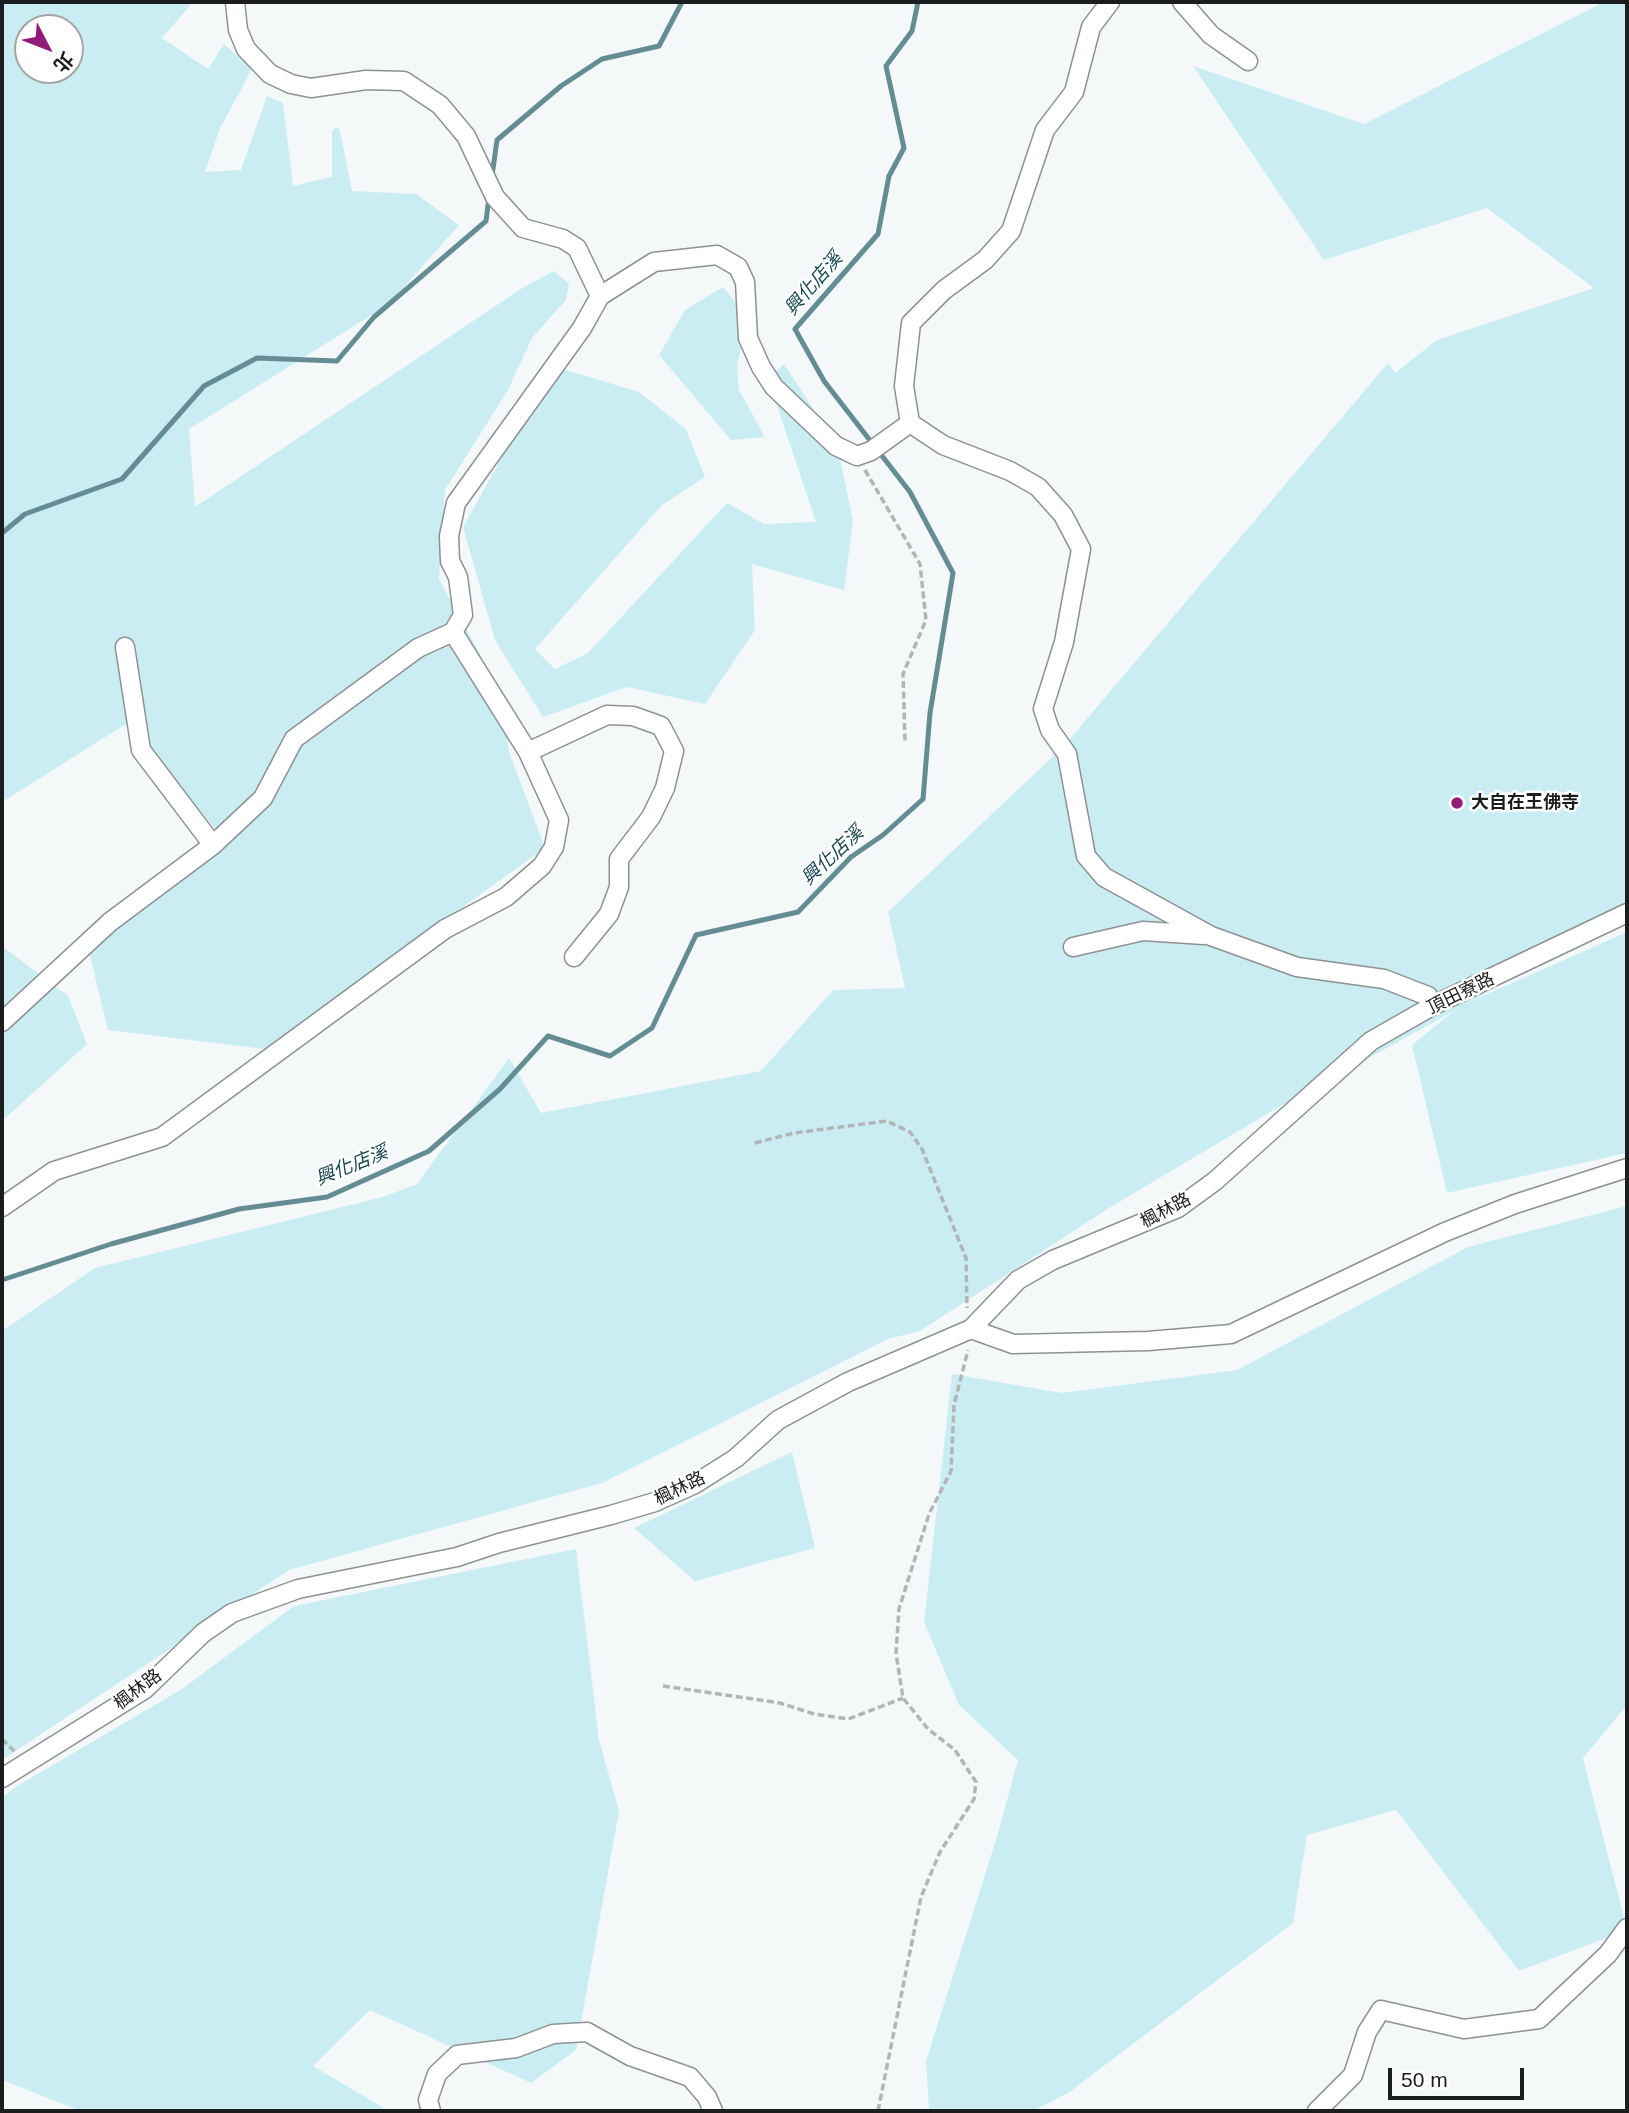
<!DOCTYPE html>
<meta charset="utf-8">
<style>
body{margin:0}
#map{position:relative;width:1629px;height:2113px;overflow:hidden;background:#f4f8f8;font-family:Helvetica,"Noto Sans TC",sans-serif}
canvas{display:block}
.frame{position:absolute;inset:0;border:4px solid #1c1d1e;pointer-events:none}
.north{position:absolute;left:14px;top:14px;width:70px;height:70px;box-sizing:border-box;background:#fff;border:2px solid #a4a5a5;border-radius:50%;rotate:132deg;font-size:19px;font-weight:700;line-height:28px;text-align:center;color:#1c1d1e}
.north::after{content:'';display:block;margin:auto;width:24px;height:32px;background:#931b78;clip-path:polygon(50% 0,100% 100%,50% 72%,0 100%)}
.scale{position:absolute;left:1388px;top:2068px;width:136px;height:32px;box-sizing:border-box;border:4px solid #1c1d1e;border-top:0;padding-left:9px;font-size:21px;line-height:24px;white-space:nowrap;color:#1c1d1e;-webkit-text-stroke:5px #fff;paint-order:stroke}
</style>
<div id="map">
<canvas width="1629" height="2113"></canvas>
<div class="frame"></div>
<div class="north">北</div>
<div class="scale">50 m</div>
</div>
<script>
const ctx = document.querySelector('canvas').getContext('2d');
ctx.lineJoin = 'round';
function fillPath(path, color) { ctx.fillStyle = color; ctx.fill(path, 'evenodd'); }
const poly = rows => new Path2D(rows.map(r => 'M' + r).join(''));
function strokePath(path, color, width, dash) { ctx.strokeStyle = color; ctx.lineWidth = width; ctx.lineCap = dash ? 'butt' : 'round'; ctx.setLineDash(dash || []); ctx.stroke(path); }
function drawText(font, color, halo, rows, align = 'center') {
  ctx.font = font + ' Helvetica,"Noto Sans TC",sans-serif'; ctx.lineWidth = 5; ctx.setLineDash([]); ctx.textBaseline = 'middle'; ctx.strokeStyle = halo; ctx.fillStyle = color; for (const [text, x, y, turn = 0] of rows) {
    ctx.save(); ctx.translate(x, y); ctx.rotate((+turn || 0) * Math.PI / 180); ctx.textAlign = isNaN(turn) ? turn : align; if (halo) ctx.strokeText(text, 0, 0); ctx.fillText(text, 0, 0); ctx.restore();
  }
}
const green = poly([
 [2,2,193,2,162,38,208,69,224,44,252,69,220,128,205,172,241,170,267,96,283,103,293,186,332,177,332,131,336,127,340,130,352,191,416,194,459,225,389,304,189,429,195,507,524,287,554,271,569,284,566,300,532,338,508,390,445,490,439,579,480,654,505,724,509,752,545,848,265,1049,108,1030,89,952,226,841,126,724,2,802],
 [28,28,70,28,70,70,28,70],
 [1604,2,1627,2,1627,915,1469,1002,1627,932,1627,1153,1447,1193,1412,1045,1454,1011,1272,1111,1109,1208,920,1331,888,1339,602,1483,289,1570,2,1760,2,1331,95,1268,383,1197,417,1184,509,1058,541,1113,761,1071,833,990,905,988,888,912,1063,747,1388,363,1395,373,1437,340,1594,288,1487,208,1324,260,1193,66,1364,124],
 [723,287,750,320,737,363,739,390,765,437,731,440,659,355,685,310],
 [784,364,837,445,853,520,844,590,752,564,755,630,705,704,627,687,543,717,495,640,463,527,553,366,639,392,686,429,705,477,662,505,535,649,555,669,588,653,727,503,764,524,816,522,768,379],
 [2,946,68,996,87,1044,2,1121],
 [1627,1206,1627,1705,1583,1758,1627,1930,1519,1971,1396,1810,1307,1835,1293,1923,1068,2093,1033,2111,929,2111,926,2061,996,1840,1018,1760,959,1705,924,1622,952,1374,1062,1393,1237,1370,1468,1247],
 [792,1452,815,1548,695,1581,634,1528],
 [576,1549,599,1740,619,1811,576,2050,531,2083,370,2010,313,2066,382,2107,384,2111,81,2111,2,2080,2,1798,14,1788,182,1689,294,1606]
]);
const stream = poly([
 [492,176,497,140,561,86,602,59,659,46,682,2],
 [2,533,25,514,122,479,204,386,257,358,337,361,374,317,486,221,489,197],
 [2,1280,111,1244,239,1209,327,1197,429,1151,500,1089,548,1036,610,1056,652,1028,696,935,798,912,851,857,883,835,923,799,930,713,953,573,910,492,824,381,795,329,878,234,889,176,904,148,886,66,912,31,918,2]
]);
const path = poly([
 [865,470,920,564,926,620,903,674,905,742],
 [755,1143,794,1133,887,1121,910,1132,922,1149,966,1258,967,1308],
 [663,1686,780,1703,814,1714,848,1719,903,1698],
 [2,1739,15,1752],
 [878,2111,921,1897,940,1852,974,1799,976,1782,955,1750,928,1729,903,1698,896,1653,899,1609,929,1514,951,1471,954,1405,968,1350]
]);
const minor = poly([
 [235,2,238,30,246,49,270,74,291,84,311,88,366,80,404,81,440,105,466,136,495,197,523,228,563,239,577,248,600,296],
 [1110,2,1091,27,1074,92,1045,130,1011,231,985,260,944,290,911,323,904,386,910,423,943,445,1010,471,1038,487,1063,515,1081,549,1064,642,1043,709,1050,730,1067,754,1086,856,1104,877,1211,936,1297,967,1384,979,1428,996,1434,1005],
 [1182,2,1211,35,1248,61],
 [453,632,463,615,458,577,450,561,449,536,456,503,582,328,600,296,654,262,717,255,738,267,745,282,748,338,761,367,774,387,836,446,857,456,871,451,910,423],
 [125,647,141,750,213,845],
 [528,752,607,715,633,716,661,726,674,751,665,788,651,817,619,859,619,887,609,914,574,957],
 [1073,947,1143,931,1204,935],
 [2,1022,110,922,213,845,263,798,294,739,418,648,453,632,528,752,559,820,554,847,542,866,506,897,445,929,162,1137,54,1171,2,1207],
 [971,1329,1013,1344,1148,1341,1231,1334,1445,1232,1515,1204,1627,1168],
 [2,1778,145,1689,203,1633,232,1613,298,1589,457,1557,499,1543,611,1515,655,1502,695,1484,736,1458,778,1420,848,1382,971,1329,1018,1280,1053,1260,1178,1208,1215,1181,1371,1041,1434,1005,1627,913],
 [431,2111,428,2100,437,2074,457,2055,516,2048,553,2034,587,2032,630,2056,690,2077,707,2097,713,2111],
 [1317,2111,1353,2075,1367,2032,1381,2010,1464,2029,1539,2019,1608,1954,1627,1928]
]);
const markers = [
 [1457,803,7,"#931b78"]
];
const poiNames = [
 ["大自在王佛寺",1471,803]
];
const streetNames = [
 ["頂田寮路",1461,994,-26],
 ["楓林路",1166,1211,-28],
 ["楓林路",680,1489,-26],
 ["楓林路",138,1690,-37]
];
const waterNames = [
 ["興化店溪",814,284,-49],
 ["興化店溪",833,856,-43],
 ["興化店溪",352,1166,-22]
];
fillPath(green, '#caedf4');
strokePath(stream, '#648c93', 5);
strokePath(minor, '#8d9191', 21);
strokePath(path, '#b2b5b5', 3.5, [7, 3.5]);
strokePath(minor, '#fff', 18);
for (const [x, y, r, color] of markers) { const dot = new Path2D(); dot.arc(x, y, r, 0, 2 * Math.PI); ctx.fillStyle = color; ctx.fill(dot); strokePath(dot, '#fff', 2.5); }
drawText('bold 18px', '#1c1d1e', '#fff', poiNames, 'left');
drawText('18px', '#1c1d1e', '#fff', streetNames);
drawText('italic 19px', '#14474f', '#fff', waterNames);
</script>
